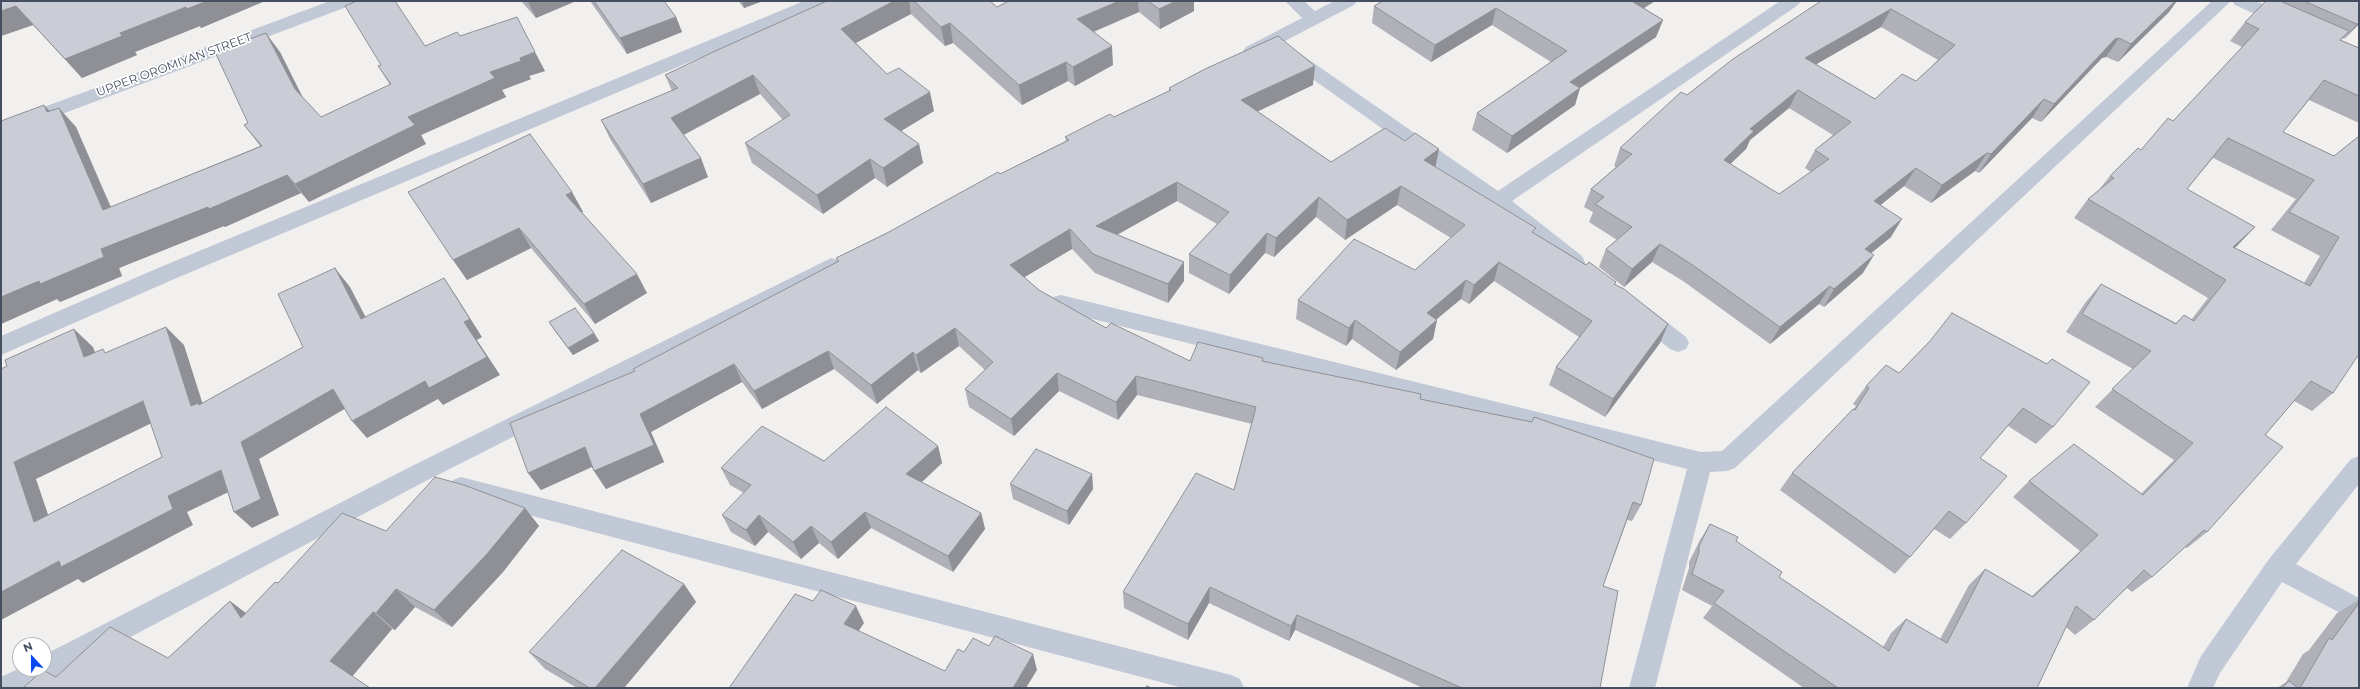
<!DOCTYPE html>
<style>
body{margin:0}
#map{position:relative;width:2360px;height:689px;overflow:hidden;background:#f2f0ef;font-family:Montserrat,sans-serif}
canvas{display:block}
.frame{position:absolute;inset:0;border:2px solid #464f5f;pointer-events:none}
.north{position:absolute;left:12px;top:637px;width:40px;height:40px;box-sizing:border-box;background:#fff;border:1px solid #b5b9bf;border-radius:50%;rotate:338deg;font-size:11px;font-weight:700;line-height:16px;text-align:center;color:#464f5f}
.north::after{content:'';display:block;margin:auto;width:14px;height:18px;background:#0849f3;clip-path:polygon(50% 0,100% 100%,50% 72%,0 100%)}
</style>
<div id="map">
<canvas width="2360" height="689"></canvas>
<div class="frame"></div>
<div class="north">N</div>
</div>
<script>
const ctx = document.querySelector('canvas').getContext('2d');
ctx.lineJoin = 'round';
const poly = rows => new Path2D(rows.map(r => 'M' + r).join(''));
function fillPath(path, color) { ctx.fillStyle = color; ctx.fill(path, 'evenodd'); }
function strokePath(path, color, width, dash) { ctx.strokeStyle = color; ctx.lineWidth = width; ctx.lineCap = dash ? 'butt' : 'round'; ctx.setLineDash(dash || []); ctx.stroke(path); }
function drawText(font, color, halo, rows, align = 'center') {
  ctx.font = font + ' Montserrat,sans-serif'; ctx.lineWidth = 3.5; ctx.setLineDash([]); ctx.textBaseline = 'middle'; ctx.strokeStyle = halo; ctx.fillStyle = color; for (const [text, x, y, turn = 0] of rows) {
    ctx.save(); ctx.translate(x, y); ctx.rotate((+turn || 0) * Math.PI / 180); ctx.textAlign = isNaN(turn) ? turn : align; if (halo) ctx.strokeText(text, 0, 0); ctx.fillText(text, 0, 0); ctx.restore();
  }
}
const street = poly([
 [330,1,355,1,352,5,1,137,1,123,330,1],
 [804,1,828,1,825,5,172,280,1,355,1,336,158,268,804,1],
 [1285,1,1304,1,1315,11,1334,1,1357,1,1354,5,1258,55,1252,57,1246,55,1243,51,1246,47,1302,18,1285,1],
 [1780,1,1801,1,1798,5,1512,201,1582,256,1585,262,1582,268,1575,270,1568,268,1491,206,1283,58,1280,54,1283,50,1289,48,1295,50,1498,191,1780,1],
 [2212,1,2231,1,1735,468,1727,471,1710,472,1655,688,1629,688,1687,469,1061,311,1053,309,1050,303,1053,297,1061,295,1701,452,1722,451,2212,1],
 [2232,1,2256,1,2291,17,2294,21,2291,25,2285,27,2279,25,2235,5,2232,1],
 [831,258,838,260,841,266,838,272,424,482,34,688,1,688,1,677,20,668,44,669,44,655,408,468,831,258],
 [1641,306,1649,308,1686,337,1689,343,1686,349,1678,352,1670,349,1633,320,1630,314,1633,308,1641,306],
 [2359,456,2359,484,2296,564,2359,598,2359,623,2282,582,2220,673,2213,688,2187,688,2201,656,2269,559,2351,459,2359,456],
 [461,477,1231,675,1240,679,1244,688,1183,688,461,497,453,494,449,487,453,480,461,477]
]);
const wall = poly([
 [1,1,265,1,201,28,200,26,135,52,137,55,82,78,33,25,1,36],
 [521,1,576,1,536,18],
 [590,1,664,1,676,17,682,32,627,54],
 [738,1,763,1,744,8],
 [827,1,990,1,997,7,1009,1,1194,1,1194,11,1160,29,1139,12,1094,32,1113,65,1075,86,1068,81,1022,105,953,43,945,46,911,14,856,43,887,74,934,111,901,131,919,144,923,163,887,187,875,178,823,214,752,163,745,143,783,120,760,94,684,135,708,177,651,203,610,139,601,120,672,91,665,75],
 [1383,1,1655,1,1644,8,1663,20,1656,37,1580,88,1575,105,1507,153,1472,130,1477,113,1551,62,1492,25,1431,62,1372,23,1374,6],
 [1821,1,2169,12,2118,62,2106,57,2102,58,2041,122,2032,118,1979,173,1975,171,1931,203,1904,186,1881,205,1891,237,1871,253,1863,273,1824,307,1819,304,1770,344,1683,281,1652,262,1624,287,1599,267,1606,249,1617,240,1589,222,1593,212,1584,207,1591,189,1616,167,1614,166,1620,148,1687,95],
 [1881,27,1938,60,1916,81,1875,99,1816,64],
 [1789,108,1833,135,1815,150,1805,168,1811,172,1779,194,1730,164,1746,149,1750,140],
 [2266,1,2359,1,2359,24,2344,39,2343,38,2341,40,2359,48,2359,123,2309,100,2283,132,2334,156,2359,136,2333,393,2312,411,2294,401,2265,435,2207,532,2187,548,2185,547,2152,577,2132,592,2127,588,2094,620,2075,635,2066,627,2037,688,1804,688,1703,618,1712,606,1682,590,1689,568,1689,562,1700,540,1710,524,1736,541,1779,577,1883,647,1891,633,1906,619,1940,639,1969,585,1985,569,2032,596,2080,551,2013,497,2029,481,2141,494,2174,460,2095,407,2133,369,2066,332,2085,303,2101,284,2176,323,2184,315,2191,320,2208,298,2074,218,2088,199,2098,191,2110,176,2141,150,2173,121,2242,47,2230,41,2245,22],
 [2213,158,2296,199,2271,230,2320,256,2304,283,2235,248,2187,189],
 [460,36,545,71,529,76,531,79,502,90,506,97,421,135,426,144,309,202,301,193,225,227,224,226,119,268,122,276,60,302,57,299,1,324,1,121,50,111,76,127,111,207,260,146,244,125,248,123,280,52,303,98,321,117,390,85,378,66,425,46],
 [1313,85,1257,111,1331,162,1405,141,1439,149,1435,167,1534,233,1616,282,1615,284,1668,324,1660,343,1605,417,1549,385,1556,367,1579,337,1494,281,1469,304,1461,299,1436,320,1437,320,1433,339,1396,370,1352,339,1346,346,1296,319,1298,300,1415,270,1451,238,1397,205,1345,240,1316,217,1274,257,1265,253,1229,294,1189,273,1189,254,1217,224,1177,201,1117,235,1184,262,1184,281,1168,303,1095,273,1072,249,1024,277,1039,290,1106,328,1190,361,1263,358,1263,361,1420,399,1641,505,1632,521,1627,520,1603,586,1600,688,1423,688,1295,630,1289,641,1209,603,1188,640,1124,608,1123,592,1234,490,1252,424,1137,395,1118,420,1059,391,1014,436,969,407,965,389,985,370,959,346,921,373,918,370,877,404,834,369,762,409,742,382,651,432,664,462,606,489,594,471,592,467,541,490,528,473,634,371,837,262,836,258,887,233,1000,174,1066,141,1065,137,1114,117,1169,91,1169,88],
 [408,192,572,192,583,212,582,213,647,293,595,324,531,248,467,280],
 [549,322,594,333,599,341,573,355,554,330],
 [1930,341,2053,427,2036,444,2008,426,1980,458,1966,523,1950,539,1934,529,1910,557,1895,574,1780,490,1792,473,1853,410,1856,406,1853,404,1866,386,1899,373],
 [938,446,942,463,922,482,981,513,985,529,953,572,871,528,838,559,819,543,801,559,768,532,755,546,731,532,722,515,744,493,730,485,721,468,824,461],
 [1092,474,1093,489,1069,525,1013,499,1010,484],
 [525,508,539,526,503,572,452,627,415,607,395,630,392,629,352,676,56,677,168,658,230,601,246,613,278,583,386,531],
 [684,584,696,602,624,688,577,688,545,669,529,652],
 [2359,600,2359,688,2277,688,2286,682,2303,654,2309,650,2337,613]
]);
const shadedWall = poly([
 [207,1,265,1,201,28,200,26,135,52,137,55,82,78,65,59,120,33,186,7],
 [531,1,576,1,536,18,528,2],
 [742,1,763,1,744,8],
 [894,1,909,1,911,14,846,48,841,29],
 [1119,1,1138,1,1139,12,1078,38,1077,19],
 [1176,1,1194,1,1194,11,1160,29,1159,9],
 [1634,1,1655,1,1627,19,1633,2],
 [2175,1,2177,1,2169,12,2118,62,2131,44],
 [16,6,33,25,1,36,1,11],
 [1496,8,1492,25,1431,62,1435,45],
 [1891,9,1881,27,1796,76,1805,58],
 [676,17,682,32,627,54,620,38],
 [1663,20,1656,37,1580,88,1575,105,1507,153,1512,136,1570,82],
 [2359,22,2359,24,2344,39,2357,24],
 [950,23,953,43,945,46,941,27],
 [266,33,280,52,308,108,295,89],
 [2119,38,2106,57,2102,58,2041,122,2054,104,2115,39],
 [1112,46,1113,65,1075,86,1073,67],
 [535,52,545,71,529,76,531,79,502,90,506,97,421,135,426,144,309,202,295,184,408,117,490,72,520,58],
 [1066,62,1068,81,1022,105,1019,85],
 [1315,66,1313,85,1240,120,1241,100],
 [753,75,760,94,679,137,671,118],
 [1798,90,1789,108,1750,140,1746,149,1716,178,1724,160,1750,129],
 [930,92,934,111,888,139,884,119],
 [2044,99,2032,118,1979,173,1991,154],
 [44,105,61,123,47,112],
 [59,108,76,127,120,229,103,210],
 [919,144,923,163,887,187,883,168],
 [1439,149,1435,169,1424,160],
 [1987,153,1975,171,1931,203,1942,185],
 [701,158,708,177,651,203,643,184],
 [870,159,875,178,823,214,817,195],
 [1916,168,1904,186,1863,219,1874,201],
 [287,175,301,193,225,227,224,226,119,268,122,276,60,302,57,299,1,324,1,297,101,249],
 [1177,182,1177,201,1097,246,1096,226],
 [1401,186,1397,205,1345,240,1347,220],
 [572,192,583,212,576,215,566,195],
 [1319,197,1316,217,1274,257,1276,238],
 [1902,219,1891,237,1854,267,1865,249],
 [2255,227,2237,246,2216,265,2233,247],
 [519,228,531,248,467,280,453,260],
 [1070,229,1072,249,1013,284,1010,265],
 [1267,233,1265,253,1229,294,1230,275],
 [1660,244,1652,262,1624,287,1632,269],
 [1874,255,1863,273,1824,307,1834,289],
 [1184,262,1184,281,1168,303,1168,284],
 [1499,262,1494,281,1469,304,1474,285],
 [335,268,350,287,376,337,361,319],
 [637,274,647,293,595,324,584,304],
 [444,278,456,296,482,337,477,340,500,375,443,405,438,399,367,438,352,421,425,381,464,322],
 [1466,280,1461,299,1422,331,1427,313],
 [1830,286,1819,304,1770,344,1780,327],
 [1355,320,1352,339,1346,346,1349,328],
 [1437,320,1433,339,1396,370,1400,352],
 [1668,324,1660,343,1605,417,1613,399],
 [166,327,184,345,204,408,191,406],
 [955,328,959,346,921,373,916,355],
 [74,329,93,347,104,375,84,357],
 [594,333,599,341,573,355,568,348],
 [828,351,834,369,762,409,754,391],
 [913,352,918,370,877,404,871,385],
 [734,364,742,382,651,432,664,462,606,489,594,471,640,414],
 [1057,373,1059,391,1014,436,1011,419],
 [1136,376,1137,395,1118,420,1116,402],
 [333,389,348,407,259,459,279,515,252,528,234,512,241,442],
 [143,401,162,418,36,479,56,538,34,522,14,462],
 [938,446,942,463,911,492,906,474],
 [585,447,596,465,541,490,528,473],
 [221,470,239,487,187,512,193,525,83,583,78,579,1,620,1,592,59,561,168,496],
 [1092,474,1093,489,1069,525,1067,511],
 [525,508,539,526,503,572,452,627,434,610],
 [865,512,871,528,838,559,831,542],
 [981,513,985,529,953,572,948,556],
 [759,515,768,532,755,546,746,530],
 [811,526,819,543,801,559,793,542],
 [684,584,696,602,624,688,595,688],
 [1210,587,1209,603,1188,640,1188,624],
 [396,589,415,607,395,630,376,613],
 [230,601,252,618,241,618],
 [856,606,864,623,852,641,844,624],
 [373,612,392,629,351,678,330,661],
 [1297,615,1295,630,1289,641,1291,626],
 [1033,654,1037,670,1026,688,1013,688]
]);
const building = poly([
 [1,1,207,1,187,9,186,7,120,33,122,36,65,59,16,6,1,11,1,1],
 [357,1,395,1,425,46,457,32,460,36,517,17,535,52,520,58,521,61,490,72,495,78,408,117,415,125,295,184,287,175,209,209,208,207,101,249,104,257,40,284,39,281,1,297,1,121,44,105,47,112,59,108,103,210,262,146,244,125,248,123,215,52,266,33,295,89,321,117,391,84,378,66,381,65,345,6,357,1],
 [594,1,664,1,676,17,620,38,594,1],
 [827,1,894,1,841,29,887,74,899,68,930,92,884,119,919,144,883,168,870,159,817,195,745,143,790,115,753,75,671,118,701,158,643,184,601,120,678,88,665,75,713,52,827,1],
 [914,1,990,1,997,7,1009,1,1119,1,1077,19,1112,46,1073,67,1066,62,1019,85,950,23,941,27,914,1],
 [1148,1,1176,1,1159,9,1148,1],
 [1383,1,1634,1,1633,2,1663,20,1570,82,1580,88,1512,136,1477,113,1567,51,1496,8,1435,45,1374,6,1383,1],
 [1821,1,2175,1,2131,44,2119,38,2115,39,2054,104,2044,99,1991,154,1987,153,1942,185,1916,168,1874,201,1902,219,1865,249,1874,255,1834,289,1830,286,1780,327,1691,264,1660,244,1632,269,1606,249,1632,227,1595,204,1604,197,1591,189,1632,154,1620,148,1681,92,1687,95,1733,59,1821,1],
 [1891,9,1955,45,1916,81,1902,74,1875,99,1805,58,1891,9],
 [1798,90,1851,122,1815,150,1829,159,1779,194,1724,160,1754,131,1750,129,1798,90],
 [2266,1,2280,1,2349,31,2340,40,2359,48,2359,96,2324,80,2283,132,2334,156,2359,136,2359,354,2333,393,2311,381,2265,435,2283,447,2207,532,2204,530,2152,577,2144,570,2094,620,2076,606,2037,688,1838,688,1714,603,1724,591,1692,574,1699,552,1699,546,1710,524,1738,537,1736,541,1782,572,1779,577,1889,651,1906,619,1947,643,1985,569,2033,597,2098,535,2029,481,2074,444,2143,495,2193,443,2112,389,2151,351,2082,314,2101,284,2176,324,2184,315,2194,321,2226,280,2088,199,2114,178,2110,176,2138,148,2141,150,2168,118,2173,121,2259,29,2245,22,2266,1],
 [2228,138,2314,180,2289,212,2339,237,2310,286,2233,247,2255,227,2187,189,2228,138],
 [2304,1,2359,1,2359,22,2357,24,2304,1],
 [1278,36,1315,66,1241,100,1331,162,1385,128,1405,141,1415,133,1439,149,1424,160,1536,228,1532,232,1586,265,1589,262,1616,282,1614,284,1624,289,1668,324,1613,399,1556,367,1592,321,1499,262,1474,285,1466,280,1427,313,1437,320,1400,352,1355,320,1349,328,1298,300,1354,239,1415,270,1465,225,1401,186,1347,220,1319,197,1276,238,1267,233,1230,275,1189,254,1229,212,1177,182,1096,226,1184,262,1168,284,1093,254,1070,229,1010,265,1039,290,1106,328,1111,323,1190,361,1198,342,1263,358,1262,361,1421,394,1420,399,1532,422,1534,417,1654,459,1641,505,1633,502,1603,586,1618,591,1600,688,1462,688,1297,615,1291,626,1210,587,1188,624,1123,592,1196,473,1234,490,1256,407,1136,376,1116,402,1057,373,1011,419,965,389,993,362,955,328,916,355,913,352,871,385,828,351,754,391,734,364,640,414,654,445,594,471,585,447,528,473,510,423,635,371,633,369,839,261,836,258,887,233,998,172,1000,174,1069,140,1065,137,1110,114,1114,117,1171,90,1169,88,1205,69,1278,36],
 [530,134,572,192,566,195,637,274,584,304,519,228,453,260,408,192,530,134],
 [335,268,361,319,444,278,470,319,464,322,487,357,429,388,425,381,352,421,333,389,241,442,261,499,234,512,221,470,168,496,173,509,61,567,59,561,1,592,1,369,7,366,5,360,74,329,84,357,103,349,105,353,166,327,191,406,198,403,199,405,303,347,278,294,335,268],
 [143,401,162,457,34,522,14,462,143,401],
 [575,308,594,333,568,348,549,322,575,308],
 [1952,313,2047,364,2052,359,2090,382,2053,427,2023,408,1980,458,2007,476,1966,523,1949,511,1910,557,1792,473,1853,409,1855,410,1869,388,1866,386,1886,365,1899,373,1930,341,1952,313],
 [886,407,938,446,906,474,981,513,948,556,865,512,831,542,811,526,793,542,759,515,746,530,722,515,751,485,721,468,762,426,824,461,886,407],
 [1036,449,1092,474,1067,511,1010,484,1036,449],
 [435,477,464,485,525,508,487,554,434,610,396,589,376,613,373,612,330,661,370,688,23,688,43,670,56,677,110,627,168,658,230,601,241,618,275,582,278,583,342,513,386,531,435,477],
 [622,550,684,584,595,688,590,688,529,652,622,550],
 [821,590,856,606,844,624,945,671,958,649,964,652,973,638,989,646,995,636,1033,654,1013,688,729,688,795,594,813,601,821,590],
 [2359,603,2359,688,2300,688,2329,638,2332,640,2359,603],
 [2289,681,2298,688,2282,688,2289,681],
 [1147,686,1151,688,1145,688,1147,686]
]);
const streetNames = [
 ["UPPER OROMIYAN STREET",174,65,-20]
];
fillPath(street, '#c2c9d6');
fillPath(wall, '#afb0b8');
fillPath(shadedWall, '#8e9096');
fillPath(building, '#cbcdd6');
strokePath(building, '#8e9096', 1);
drawText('12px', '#464f5f', '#fff', streetNames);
</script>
